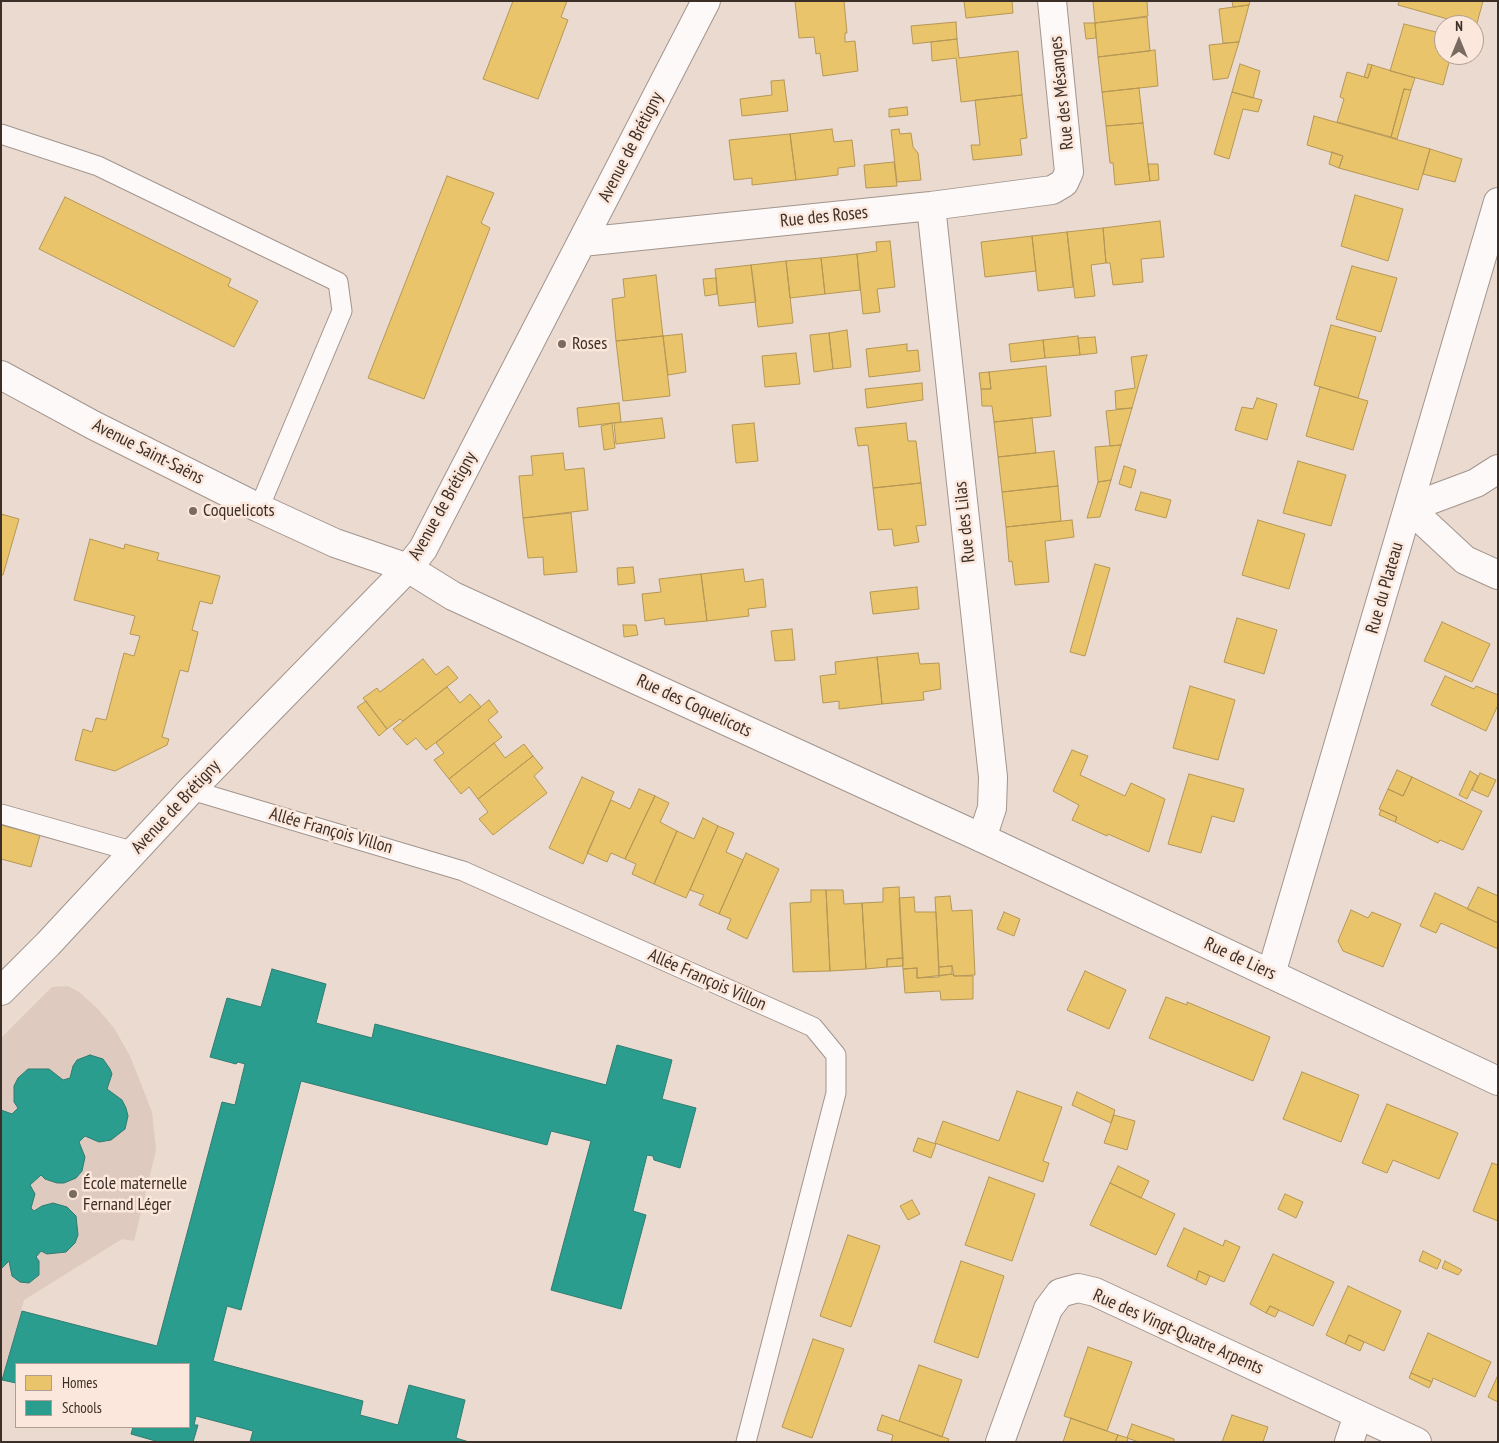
<!DOCTYPE html>
<meta charset="utf-8">
<style>
body{margin:0}
#map{position:relative;width:1499px;height:1443px;overflow:hidden;background:#ebdacf;font-family:"PT Sans Narrow",sans-serif}
canvas{display:block}
.frame{position:absolute;inset:0;border:2px solid #3c2f27;pointer-events:none}
.legend{position:absolute;left:15px;top:1363px;width:175px;height:65px;box-sizing:border-box;background:#fbe7db;border:1px solid #af9d93;margin:0;padding:6px 9px;list-style:none;font-size:15px;color:#3c2f27}
.legend li{display:flex;align-items:center;gap:10px;height:25px}
.legend b{width:25px;border:1px solid #af9d93}
.north{position:absolute;left:1434px;top:15px;width:50px;height:50px;box-sizing:border-box;background:#fbe7db;border:1px solid #af9d93;border-radius:50%;rotate:0deg;font-size:14px;font-weight:700;line-height:20px;text-align:center;color:#3c2f27}
.north::after{content:'';display:block;margin:auto;width:18px;height:22px;background:#796b62;clip-path:polygon(50% 0,100% 100%,50% 72%,0 100%)}
</style>
<div id="map">
<canvas width="1499" height="1443"></canvas>
<div class="frame"></div>
<ul class="legend">
<li><b style="height:14px;background:#e9c46a"></b>Homes</li>
<li><b style="height:14px;background:#2a9d8f"></b>Schools</li>
</ul>
<div class="north">N</div>
</div>
<script>
const ctx = document.querySelector('canvas').getContext('2d');
ctx.lineJoin = 'round';
function fillPath(path, color) { ctx.fillStyle = color; ctx.fill(path, 'evenodd'); }
const poly = rows => new Path2D(rows.map(r => 'M' + r).join(''));
function strokePath(path, color, width, dash) { ctx.strokeStyle = color; ctx.lineWidth = width; ctx.lineCap = dash ? 'butt' : 'round'; ctx.setLineDash(dash || []); ctx.stroke(path); }
function drawText(font, color, halo, rows, align = 'center') {
  ctx.font = font + ' "PT Sans Narrow",sans-serif'; ctx.lineWidth = 5; ctx.setLineDash([]); ctx.textBaseline = 'middle'; ctx.strokeStyle = halo; ctx.fillStyle = color; for (const [text, x, y, turn = 0] of rows) {
    ctx.save(); ctx.translate(x, y); ctx.rotate((+turn || 0) * Math.PI / 180); ctx.textAlign = isNaN(turn) ? turn : align; if (halo) ctx.strokeText(text, 0, 0); ctx.fillText(text, 0, 0); ctx.restore();
  }
}
const education = poly([
 [68,986,79,992,98,1009,114,1028,130,1056,152,1112,156,1150,134,1241,122,1239,24,1300,1,1385,1,1038,52,987]
]);
const homes = poly([
 [513,1,567,1,561,17,568,20,538,99,483,79,513,1],
 [795,1,844,1,847,33,845,33,845,42,855,41,858,71,823,76,820,53,816,54,814,37,799,38,795,1],
 [964,1,1012,1,1013,13,966,18,964,1],
 [1093,1,1147,1,1148,16,1095,23,1093,1],
 [1232,1,1250,1,1249,5,1233,7,1232,1],
 [1399,1,1483,1,1476,27,1398,5,1399,1],
 [1249,5,1239,42,1223,43,1219,9,1249,5],
 [1147,17,1150,51,1098,57,1095,23,1147,17],
 [956,22,957,39,913,44,911,26,956,22],
 [1084,23,1095,23,1096,38,1086,39,1084,23],
 [1404,24,1444,34,1444,55,1451,55,1443,85,1390,71,1404,24],
 [957,39,959,58,1018,51,1022,95,961,102,956,58,932,61,931,42,957,39],
 [1239,42,1228,78,1213,80,1209,45,1239,42],
 [1155,50,1158,86,1102,92,1098,57,1155,50],
 [1240,64,1260,71,1253,98,1232,92,1240,64],
 [1368,64,1372,65,1368,78,1364,77,1368,64],
 [1372,65,1415,78,1411,90,1404,89,1391,137,1337,122,1344,99,1340,97,1347,72,1368,78,1372,65],
 [784,80,788,111,742,116,740,99,772,95,771,81,784,80],
 [1139,88,1143,123,1106,126,1102,92,1139,88],
 [1404,89,1411,90,1397,139,1391,137,1404,89],
 [1232,92,1262,100,1258,112,1243,109,1229,159,1214,154,1232,92],
 [1022,95,1027,138,1020,139,1022,155,973,160,971,145,980,145,975,100,1022,95],
 [907,107,908,115,889,117,889,109,907,107],
 [1314,116,1430,149,1418,190,1339,168,1343,156,1307,145,1314,116],
 [1143,123,1150,181,1115,185,1113,163,1110,163,1106,126,1143,123],
 [832,129,834,142,852,140,855,166,838,168,838,175,796,180,790,134,832,129],
 [899,129,900,134,911,133,913,147,918,153,921,180,897,182,891,130,899,129],
 [790,134,796,180,752,185,752,178,734,180,729,140,790,134],
 [1430,149,1462,159,1455,182,1423,174,1430,149],
 [1332,152,1343,156,1339,168,1329,164,1332,152],
 [894,162,897,186,866,188,864,165,894,162],
 [1148,164,1158,164,1159,180,1150,181,1148,164],
 [447,176,494,193,481,223,490,228,424,399,368,378,447,176],
 [1355,195,1403,209,1388,261,1341,246,1355,195],
 [65,197,231,279,228,286,258,301,234,347,39,249,65,197],
 [1160,221,1164,257,1141,259,1143,282,1113,285,1110,263,1106,263,1103,228,1160,221],
 [1103,228,1106,263,1091,265,1095,296,1075,298,1067,232,1103,228],
 [1067,232,1073,287,1038,291,1032,236,1067,232],
 [1032,236,1036,271,985,277,981,242,1032,236],
 [890,241,895,287,877,289,880,312,863,314,857,254,877,251,876,242,890,241],
 [857,254,860,290,825,294,821,258,857,254],
 [821,258,825,294,790,298,786,261,821,258],
 [786,261,793,323,758,327,751,265,786,261],
 [751,265,756,302,719,306,715,269,751,265],
 [1352,266,1397,278,1381,332,1336,319,1352,266],
 [656,275,663,336,616,341,612,299,625,297,623,279,656,275],
 [716,278,717,294,705,296,703,279,716,278],
 [1331,325,1376,337,1358,398,1314,385,1331,325],
 [847,330,851,367,833,369,829,333,847,330],
 [829,333,833,369,814,372,810,335,829,333],
 [682,334,686,372,668,375,663,336,682,334],
 [663,336,670,396,623,401,616,341,663,336],
 [1078,336,1080,355,1045,358,1043,340,1078,336],
 [1095,337,1097,353,1080,355,1078,338,1095,337],
 [1043,340,1045,358,1011,362,1009,344,1043,340],
 [907,344,907,351,918,350,920,371,869,377,866,349,907,344],
 [796,353,800,384,765,387,762,356,796,353],
 [1147,355,1132,408,1116,409,1115,391,1135,388,1131,357,1147,355],
 [1046,366,1051,416,994,422,992,406,982,406,981,389,991,389,989,372,1046,366],
 [989,372,991,389,981,389,979,373,989,372],
 [922,383,923,400,867,408,865,389,922,383],
 [1320,387,1368,401,1353,450,1306,436,1320,387],
 [1257,398,1277,404,1267,440,1235,430,1242,407,1253,409,1257,398],
 [619,403,621,422,579,427,577,408,619,403],
 [1132,408,1121,445,1110,446,1106,411,1132,408],
 [662,418,665,438,616,444,614,423,662,418],
 [1032,418,1036,453,998,457,994,422,1032,418],
 [612,423,615,448,604,450,601,426,612,423],
 [754,423,758,461,736,463,732,425,754,423],
 [906,423,908,441,916,441,921,483,873,488,868,445,858,446,855,428,906,423],
 [1121,445,1111,480,1098,482,1095,447,1121,445],
 [1054,451,1058,486,1002,492,998,457,1054,451],
 [563,453,565,470,584,468,588,510,523,518,519,476,533,475,531,456,563,453],
 [1298,461,1346,475,1331,526,1283,513,1298,461],
 [1124,466,1136,470,1131,488,1119,484,1124,466],
 [1111,480,1100,517,1087,518,1098,482,1111,480],
 [921,483,926,525,916,526,919,542,894,546,892,529,878,530,873,488,921,483],
 [1058,486,1061,521,1006,527,1002,492,1058,486],
 [1141,492,1171,500,1166,518,1135,510,1141,492],
 [571,513,577,572,544,575,543,557,528,558,523,518,571,513],
 [1,514,19,519,3,575,1,575,1,514],
 [1072,520,1074,537,1045,541,1049,582,1015,585,1012,561,1009,562,1006,527,1072,520],
 [1258,520,1305,534,1289,589,1242,575,1258,520],
 [90,539,124,549,125,544,159,553,157,560,220,576,212,604,200,601,192,630,198,632,188,672,180,670,162,737,169,739,167,745,115,771,75,760,83,729,92,732,96,718,106,720,124,653,134,656,140,636,130,634,135,616,74,600,90,539],
 [1095,564,1110,568,1085,656,1070,652,1095,564],
 [633,567,635,583,618,585,617,568,633,567],
 [743,569,745,582,763,579,766,607,748,609,749,616,707,621,701,574,743,569],
 [701,574,707,621,665,625,664,618,645,621,642,594,661,592,659,579,701,574],
 [917,587,919,609,873,614,870,592,917,587],
 [1237,618,1277,630,1264,674,1224,662,1237,618],
 [1442,622,1490,644,1472,682,1424,661,1442,622],
 [623,625,636,625,638,635,624,637,623,625],
 [792,629,795,660,775,661,771,631,792,629],
 [918,653,920,664,939,663,941,689,923,692,924,700,882,704,877,657,918,653],
 [877,657,882,704,839,709,839,701,823,703,820,676,836,674,835,662,877,657],
 [423,659,436,675,448,666,458,678,403,721,400,719,387,729,363,698,377,688,380,692,423,659],
 [1445,676,1474,689,1476,686,1498,695,1498,705,1486,731,1431,705,1445,676],
 [1190,686,1235,700,1218,760,1173,748,1190,686],
 [447,687,460,703,470,694,481,707,426,750,416,738,407,745,393,729,447,687],
 [489,700,498,712,488,720,502,737,449,779,434,760,444,753,436,743,489,700],
 [366,701,387,729,379,736,357,707,366,701],
 [494,743,505,758,524,744,533,756,478,799,469,787,461,794,449,779,494,743],
 [1072,750,1088,756,1080,775,1125,796,1131,783,1165,799,1149,852,1108,834,1107,836,1072,820,1079,805,1053,791,1072,750],
 [533,756,543,768,534,776,547,793,493,835,479,819,488,812,478,799,533,756],
 [1397,770,1412,777,1403,796,1388,789,1397,770],
 [1470,771,1478,776,1467,799,1459,795,1470,771],
 [1480,773,1496,780,1488,797,1472,790,1480,773],
 [1189,774,1244,789,1234,822,1212,816,1201,853,1168,844,1189,774],
 [582,777,614,792,583,864,549,848,582,777],
 [1412,777,1482,811,1463,850,1440,840,1438,843,1395,822,1397,817,1379,809,1388,789,1403,796,1412,777],
 [639,789,655,796,625,859,611,853,607,862,587,853,611,800,630,809,639,789],
 [655,796,669,803,660,822,677,831,654,884,632,874,636,864,625,859,655,796],
 [1381,810,1397,817,1395,822,1379,815,1381,810],
 [703,818,718,826,686,898,654,884,677,831,694,839,703,818],
 [1,825,40,835,31,867,1,859,1,825],
 [718,826,734,833,726,852,743,860,719,914,699,905,704,895,690,890,718,826],
 [746,853,779,869,747,939,727,929,731,919,719,914,746,853],
 [899,887,903,958,887,959,887,967,866,969,862,903,883,902,883,888,899,887],
 [1478,887,1498,896,1498,923,1467,909,1478,887],
 [811,890,826,890,830,971,793,972,790,903,811,902,811,890],
 [826,890,843,890,844,904,862,903,866,969,830,971,826,890],
 [1435,893,1498,923,1498,949,1441,923,1436,933,1420,926,1435,893],
 [950,896,952,911,972,910,975,975,954,976,952,966,939,967,935,897,950,896],
 [914,897,915,912,936,912,939,977,917,978,917,968,903,969,899,898,914,897],
 [1351,910,1368,918,1372,912,1401,924,1383,967,1343,951,1338,941,1351,910],
 [1004,912,1020,919,1014,936,997,929,1004,912],
 [903,958,903,966,887,967,887,959,903,958],
 [952,966,952,974,939,976,939,967,952,966],
 [917,968,917,978,952,974,954,976,973,976,973,999,941,1000,940,991,905,993,903,969,917,968],
 [1085,971,1126,990,1109,1029,1067,1010,1085,971],
 [1166,997,1187,1005,1187,1002,1270,1037,1253,1081,1149,1038,1166,997],
 [1302,1072,1359,1095,1341,1142,1283,1119,1302,1072],
 [1017,1091,1062,1107,1043,1161,1049,1163,1043,1182,935,1143,943,1121,999,1141,1017,1091],
 [1077,1092,1115,1110,1111,1123,1072,1105,1077,1092],
 [1387,1104,1458,1133,1439,1179,1393,1160,1387,1173,1362,1163,1387,1104],
 [1114,1115,1135,1121,1127,1150,1104,1143,1114,1115],
 [918,1138,936,1144,931,1158,913,1151,918,1138],
 [1492,1163,1498,1165,1498,1221,1473,1211,1492,1163],
 [1118,1166,1149,1181,1141,1198,1110,1183,1118,1166],
 [989,1177,1035,1194,1012,1261,965,1245,989,1177],
 [1110,1183,1175,1214,1156,1255,1090,1225,1110,1183],
 [1285,1194,1303,1202,1296,1218,1278,1209,1285,1194],
 [912,1200,920,1214,908,1220,900,1206,912,1200],
 [1184,1228,1223,1246,1225,1240,1240,1247,1224,1282,1199,1271,1196,1280,1167,1266,1184,1228],
 [848,1235,880,1246,851,1327,820,1316,848,1235],
 [1423,1251,1441,1260,1437,1269,1419,1261,1423,1251],
 [1273,1254,1334,1282,1313,1326,1270,1306,1266,1313,1250,1304,1273,1254],
 [961,1261,1004,1276,978,1358,934,1342,961,1261],
 [1445,1261,1462,1270,1458,1275,1442,1268,1445,1261],
 [1199,1271,1210,1276,1206,1285,1196,1280,1199,1271],
 [1348,1286,1401,1311,1384,1351,1349,1335,1345,1344,1326,1335,1348,1286],
 [1270,1306,1279,1310,1275,1317,1266,1313,1270,1306],
 [1428,1333,1491,1362,1475,1397,1433,1378,1432,1382,1411,1373,1428,1333],
 [1349,1335,1364,1342,1360,1351,1345,1344,1349,1335],
 [813,1339,844,1349,812,1438,782,1427,813,1339],
 [1088,1347,1132,1362,1107,1431,1064,1416,1088,1347],
 [919,1365,962,1380,942,1437,899,1421,919,1365],
 [1411,1373,1432,1382,1429,1388,1409,1378,1411,1373],
 [1498,1375,1498,1402,1488,1397,1498,1375],
 [882,1415,949,1439,948,1442,891,1442,893,1435,877,1430,882,1415],
 [1232,1415,1268,1427,1263,1442,1222,1442,1232,1415],
 [1071,1418,1118,1435,1115,1442,1063,1442,1071,1418],
 [1132,1424,1174,1439,1174,1442,1139,1442,1127,1438,1132,1424],
 [1118,1435,1128,1438,1127,1442,1115,1442,1118,1435]
]);
const schools = poly([
 [272,969,326,984,316,1023,372,1038,375,1024,606,1085,617,1045,672,1060,662,1099,696,1108,680,1168,654,1160,653,1156,647,1155,633,1211,646,1215,621,1309,551,1290,591,1141,551,1131,547,1145,301,1081,241,1310,227,1306,213,1361,363,1401,360,1415,398,1425,409,1385,465,1400,456,1438,469,1442,250,1442,253,1431,196,1416,194,1425,198,1425,193,1442,159,1442,131,1434,133,1427,189,1427,189,1364,16,1364,16,1383,2,1380,22,1311,157,1346,222,1102,235,1105,245,1064,238,1062,236,1064,210,1057,227,998,261,1007,272,969],
 [90,1055,103,1059,110,1069,112,1074,107,1089,122,1100,126,1108,128,1116,125,1129,111,1140,99,1142,85,1136,79,1142,85,1157,82,1171,76,1178,64,1183,57,1183,45,1179,41,1175,30,1185,35,1194,31,1208,34,1211,42,1206,53,1203,67,1207,76,1216,78,1235,75,1243,66,1252,47,1254,41,1251,36,1257,39,1261,39,1275,29,1283,20,1282,12,1276,9,1261,1,1269,1,1110,12,1114,18,1108,14,1102,14,1086,18,1078,28,1069,49,1069,63,1080,70,1078,73,1066,77,1060,90,1055]
]);
const lane = poly([
 [1,134,98,166,338,282,342,311,259,508],
 [191,790,463,871,813,1027,836,1055,836,1093,746,1442],
 [1,814,135,852]
]);
const street = poly([
 [931,206,993,777,992,808,982,838],
 [582,242,931,206,1052,190,1064,183,1069,172,1052,1],
 [1498,469,1476,483,1409,508,1465,560,1498,575],
 [1271,974,1498,202],
 [1,991,48,944,191,790,408,568,423,549,706,1],
 [1000,1442,1048,1309,1060,1293,1078,1288,1095,1292,1417,1442],
 [1349,1442,1358,1415]
]);
const secondary = poly([
 [1,375,93,425,259,508,335,543,408,568,453,596,982,838,1498,1081]
]);
const markers = [
 [562,344,5,"#796b62"],
 [193,511,5,"#796b62"],
 [73,1194,5,"#796b62"]
];
const streetNames = [
 ["Rue des Mésanges",1062,93,-96],
 ["Avenue de Brétigny",631,147,-63],
 ["Rue des Roses",824,217,-6],
 ["Avenue Saint-Saëns",148,452,27],
 ["Avenue de Brétigny",443,506,-61],
 ["Rue des Lilas",965,522,-96],
 ["Rue du Plateau",1385,588,-74],
 ["Rue des Coquelicots",694,706,25],
 ["Avenue de Brétigny",176,807,-47],
 ["Allée François Villon",331,831,16],
 ["Rue de Liers",1240,959,25],
 ["Allée François Villon",707,980,24],
 ["Rue des Vingt-Quatre Arpents",1178,1332,24]
];
const poiNames = [
 ["Roses",572,344],
 ["Coquelicots",203,511],
 ["École maternelle",83,1184],
 ["Fernand Léger",83,1205]
];
fillPath(education, '#decabe');
fillPath(homes, '#e9c46a');
strokePath(homes, '#b59756', 1);
fillPath(schools, '#2a9d8f');
strokePath(schools, '#2f7c70', 1);
strokePath(lane, '#a2958d', 21);
strokePath(street, '#a2958d', 30);
strokePath(secondary, '#a2958d', 30);
strokePath(lane, '#fcf9f8', 19);
strokePath(street, '#fcf9f8', 28);
strokePath(secondary, '#fcf9f8', 28);
for (const [x, y, r, color] of markers) { const dot = new Path2D(); dot.arc(x, y, r, 0, 2 * Math.PI); ctx.fillStyle = color; ctx.fill(dot); strokePath(dot, '#fbe7db', 2); }
drawText('18px', '#3c2f27', '#fbe7db', streetNames);
drawText('18px', '#3c2f27', '#fbe7db', poiNames, 'left');
</script>
